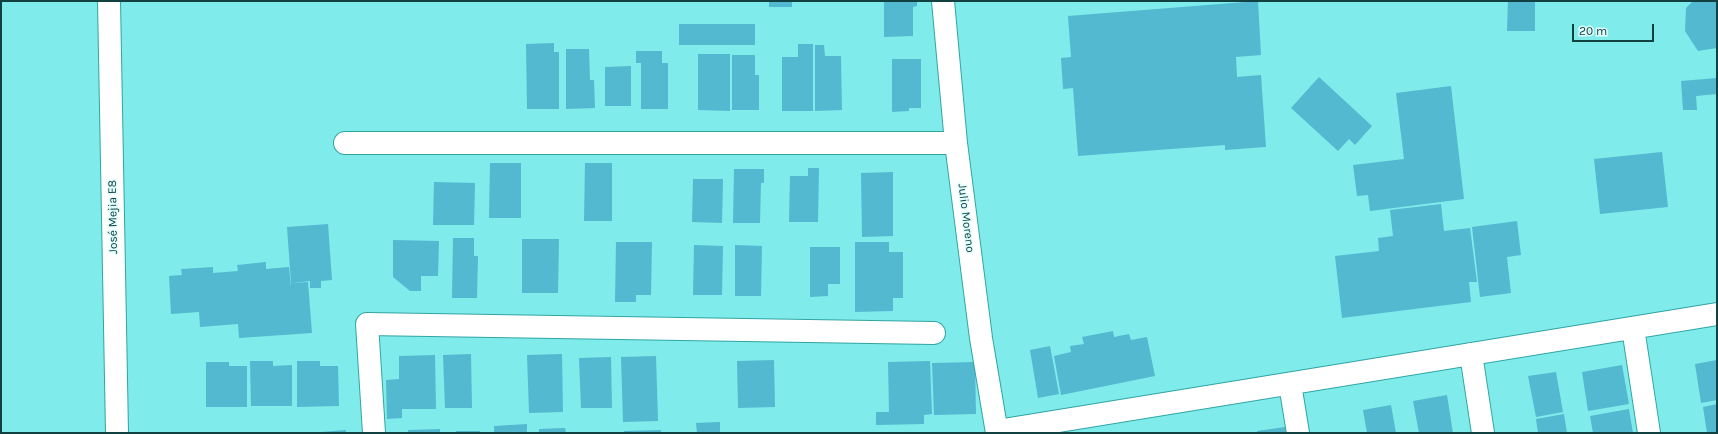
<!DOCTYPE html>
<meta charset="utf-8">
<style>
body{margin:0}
#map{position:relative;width:1718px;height:434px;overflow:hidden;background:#7febea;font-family:Karla,sans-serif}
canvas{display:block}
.frame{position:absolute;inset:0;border:2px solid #114141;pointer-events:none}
.scale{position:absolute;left:1572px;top:24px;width:82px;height:18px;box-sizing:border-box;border:2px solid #114141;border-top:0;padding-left:5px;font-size:12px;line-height:14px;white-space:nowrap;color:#114141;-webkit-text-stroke:3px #e1fefd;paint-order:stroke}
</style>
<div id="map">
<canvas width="1718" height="434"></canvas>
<div class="frame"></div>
<div class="scale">20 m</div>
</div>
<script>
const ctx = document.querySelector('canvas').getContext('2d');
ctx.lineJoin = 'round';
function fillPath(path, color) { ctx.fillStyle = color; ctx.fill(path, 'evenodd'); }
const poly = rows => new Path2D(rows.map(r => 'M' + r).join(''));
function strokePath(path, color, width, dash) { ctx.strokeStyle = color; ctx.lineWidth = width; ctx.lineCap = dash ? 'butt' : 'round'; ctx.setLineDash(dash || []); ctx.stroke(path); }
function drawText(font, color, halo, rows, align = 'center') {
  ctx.font = font + ' Karla,sans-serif'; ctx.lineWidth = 3; ctx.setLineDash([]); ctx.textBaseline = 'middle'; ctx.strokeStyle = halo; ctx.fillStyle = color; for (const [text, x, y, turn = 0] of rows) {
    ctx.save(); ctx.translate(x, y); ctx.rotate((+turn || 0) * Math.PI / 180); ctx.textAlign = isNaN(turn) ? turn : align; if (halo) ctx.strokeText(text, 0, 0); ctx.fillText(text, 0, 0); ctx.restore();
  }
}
const building = poly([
 [769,1,792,1,792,7,769,7],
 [884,1,917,1,917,6,913,7,913,36,884,37],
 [1258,1,1261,55,1236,57,1237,77,1261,75,1266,147,1225,150,1225,145,1078,156,1073,88,1063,89,1061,58,1071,57,1068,16],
 [1508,1,1535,1,1535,31,1507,31],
 [1693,1,1717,2,1717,48,1698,51,1685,31,1686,8],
 [679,24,755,24,755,45,679,45],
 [554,43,554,52,559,52,559,109,527,109,526,44],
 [798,44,813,44,813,111,782,111,782,57,798,57],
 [815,45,824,45,825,56,841,56,842,110,815,111],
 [566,49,589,49,590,80,594,80,595,108,566,109],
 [636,51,662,51,662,63,668,63,668,109,641,109,641,63,636,63],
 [698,54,730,54,730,111,698,110],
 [732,55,755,55,755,75,759,75,759,110,732,110],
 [892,59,921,59,921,108,909,108,909,111,892,112],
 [631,66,631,106,605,106,605,67],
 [1319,77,1372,126,1355,145,1349,139,1338,151,1291,108],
 [1717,78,1717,94,1696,96,1697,110,1683,110,1681,81],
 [1451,86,1464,199,1370,211,1368,195,1357,196,1353,165,1404,159,1396,93],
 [1662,152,1668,207,1600,214,1594,159],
 [490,163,521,163,521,218,489,218],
 [585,163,612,163,612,221,584,221],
 [808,168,819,168,818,222,789,222,790,176,808,176],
 [734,169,764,169,764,183,761,183,760,223,733,223],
 [893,172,893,236,862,237,861,173],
 [693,179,723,179,722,223,692,222],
 [434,182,475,183,474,225,433,225],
 [1441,204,1444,231,1470,228,1477,282,1469,282,1471,302,1342,318,1335,256,1379,251,1378,238,1393,236,1390,210],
 [1517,221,1521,255,1507,257,1511,293,1480,297,1472,227],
 [328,224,332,280,321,281,321,288,310,288,310,281,291,283,287,227],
 [453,238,474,238,474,256,478,256,477,298,452,298],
 [522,239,559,239,558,293,522,293],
 [393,240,439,241,438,276,421,276,421,291,410,291,393,277],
 [616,242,652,242,651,295,636,295,636,302,615,302],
 [855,242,889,242,889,252,903,252,903,298,893,298,893,311,855,312],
 [694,245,723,246,722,295,693,295],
 [735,245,762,246,761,296,735,296],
 [810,247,840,247,840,284,828,284,828,296,810,297],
 [266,262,266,269,289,267,291,287,291,283,308,282,312,333,239,338,238,324,200,327,199,312,171,314,169,276,182,275,181,269,213,267,213,273,238,271,237,265],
 [1113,331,1114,337,1129,334,1131,340,1147,337,1155,376,1061,395,1054,356,1071,352,1070,346,1084,344,1082,337],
 [1050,346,1059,394,1038,398,1030,350],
 [471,354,472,408,445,408,443,355],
 [562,354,563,412,529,413,527,355],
 [435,355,436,409,402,409,402,418,387,419,386,380,399,379,399,356],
 [656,356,658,421,623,422,621,357],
 [611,357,612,408,581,408,579,358],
 [774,360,775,407,738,408,737,361],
 [1717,360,1717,400,1701,403,1695,364],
 [250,361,273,361,273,366,292,365,292,406,251,406],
 [297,361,320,361,320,366,338,366,339,406,297,407],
 [930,361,932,414,924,415,924,424,876,425,876,412,889,412,888,362],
 [206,362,229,362,229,366,247,366,247,407,206,407],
 [975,362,976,414,934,415,932,363],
 [1622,365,1629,404,1588,411,1582,372],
 [1556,372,1563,412,1536,417,1528,376],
 [1447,395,1453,433,1419,433,1413,401],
 [1717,404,1717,433,1707,433,1703,407],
 [1391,405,1396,433,1367,433,1363,410],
 [1629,409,1633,433,1593,433,1590,416],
 [1564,414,1567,433,1538,433,1536,419],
 [720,422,720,433,697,433,696,423],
 [527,424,527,433,494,433,494,426],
 [1285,427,1286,433,1257,433,1257,431],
 [565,428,566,433,539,433,539,429],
 [440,429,440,433,408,433,408,430],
 [346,430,346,433,321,433,321,432],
 [661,430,661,433,624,433,624,431],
 [456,431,480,431,480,433,456,433]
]);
const minor = poly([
 [109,1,117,433],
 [943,1,956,143,981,338,997,433],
 [345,143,956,143],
 [1633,328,1649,433],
 [1471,354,1483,433],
 [1290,384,1298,433],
 [997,431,1717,314],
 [374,433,367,324,934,333]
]);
const streetNames = [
 ["José Mejia E8",113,217,-91],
 ["Julio Moreno",966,218,83]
];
fillPath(building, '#52b9d0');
strokePath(minor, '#30a5a4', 24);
strokePath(minor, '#fff', 22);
drawText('12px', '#114141', '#e1fefd', streetNames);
</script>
